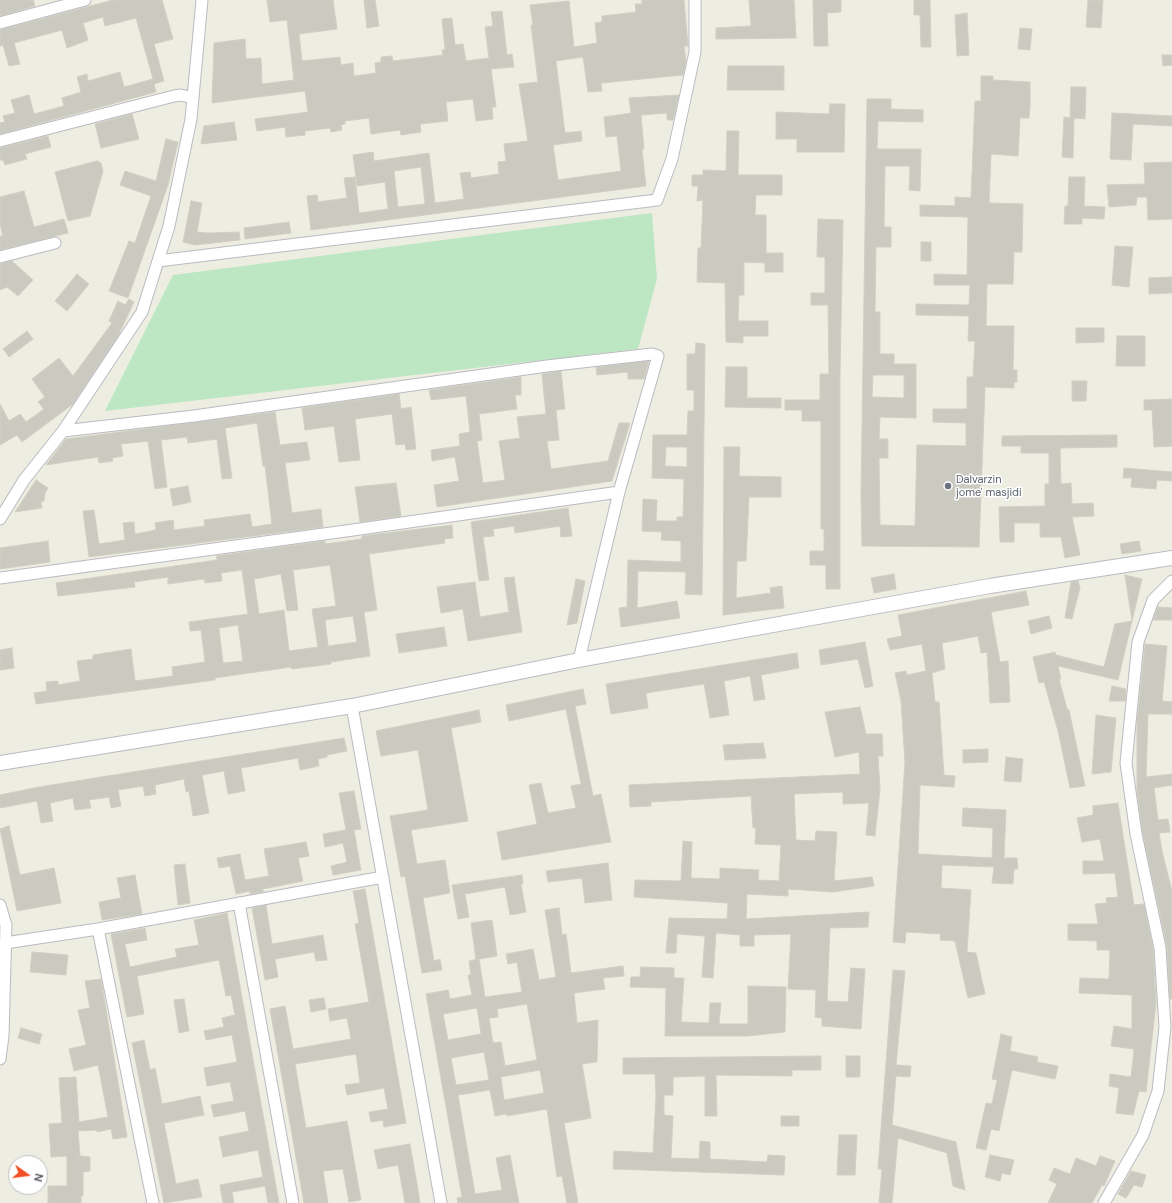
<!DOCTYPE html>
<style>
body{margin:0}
#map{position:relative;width:1172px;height:1203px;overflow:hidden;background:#eeede2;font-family:"DM Sans",sans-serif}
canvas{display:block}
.north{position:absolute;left:8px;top:1155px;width:40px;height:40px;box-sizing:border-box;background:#fff;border:1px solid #bdbec1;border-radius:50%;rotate:104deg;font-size:11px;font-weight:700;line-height:16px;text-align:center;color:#5a5d63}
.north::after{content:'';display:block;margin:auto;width:14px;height:18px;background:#f05025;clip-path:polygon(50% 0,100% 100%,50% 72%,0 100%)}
</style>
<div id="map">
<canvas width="1172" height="1203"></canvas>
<div class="north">N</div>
</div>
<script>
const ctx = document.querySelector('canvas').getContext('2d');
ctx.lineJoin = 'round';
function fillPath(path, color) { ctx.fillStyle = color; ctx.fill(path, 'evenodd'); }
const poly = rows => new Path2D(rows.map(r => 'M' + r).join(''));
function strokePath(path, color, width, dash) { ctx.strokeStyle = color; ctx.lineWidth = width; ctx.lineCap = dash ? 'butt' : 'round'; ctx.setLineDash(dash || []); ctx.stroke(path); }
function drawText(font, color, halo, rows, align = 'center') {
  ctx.font = font + ' "DM Sans",sans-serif'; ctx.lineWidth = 3; ctx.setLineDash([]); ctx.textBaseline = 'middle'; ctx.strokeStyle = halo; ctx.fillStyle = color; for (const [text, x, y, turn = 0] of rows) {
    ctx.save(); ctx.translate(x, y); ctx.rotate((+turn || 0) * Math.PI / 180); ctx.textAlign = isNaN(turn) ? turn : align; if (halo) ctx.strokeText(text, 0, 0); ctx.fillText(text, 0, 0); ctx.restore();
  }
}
const green = poly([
 [652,213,657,279,638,349,105,411,173,275]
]);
const building = poly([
 [0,0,33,0,35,6,0,16,0,0],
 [113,0,162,0,173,39,154,44,164,81,154,84,156,92,0,134,0,123,5,122,3,116,15,113,11,100,29,95,34,114,64,106,62,98,81,92,77,77,87,74,88,81,120,72,124,87,153,79,136,18,105,26,103,17,83,23,88,40,67,48,62,30,14,43,20,64,9,66,3,45,0,46,0,30,113,0],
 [267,0,333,0,337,29,299,34,302,61,340,57,341,65,353,63,354,76,376,73,375,63,381,62,381,57,392,56,393,61,443,55,442,50,445,50,442,19,452,18,455,45,463,44,466,61,489,58,485,27,493,26,491,12,502,11,507,55,512,54,514,67,491,69,496,107,492,107,493,119,476,121,473,99,446,102,448,121,420,124,421,132,401,135,400,130,371,134,369,118,345,121,345,124,341,125,342,130,331,132,330,128,305,131,305,135,286,137,285,127,257,131,255,119,308,112,305,91,212,103,214,43,245,39,246,59,261,58,262,84,294,80,287,20,270,22,267,0],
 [364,0,375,0,379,26,367,28,364,0],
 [642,0,684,0,688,46,684,46,686,62,683,75,601,83,602,91,588,92,583,57,556,61,565,133,581,131,582,141,553,145,558,180,621,171,617,136,606,137,604,117,631,113,629,98,679,95,673,120,667,120,667,113,641,115,644,149,642,149,646,186,311,230,307,196,317,195,318,202,347,198,344,178,355,177,359,213,388,209,385,182,357,186,353,155,373,152,374,161,429,153,435,203,464,199,460,173,470,172,471,178,499,174,498,162,506,161,504,144,528,141,519,84,538,82,531,25,533,25,530,5,569,1,574,47,597,43,595,23,602,22,602,16,636,12,635,4,642,4,642,0],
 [421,167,425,204,398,207,394,171,421,167],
 [749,0,794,0,796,38,716,39,716,28,751,26,749,0],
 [813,0,841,0,841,12,827,13,828,46,814,46,813,0],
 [914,0,930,0,931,47,921,47,920,15,914,15,914,0],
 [1088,0,1103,0,1101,28,1086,27,1088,0],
 [967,13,969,55,957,56,955,15,967,13],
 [1020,28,1032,29,1030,50,1018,49,1020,28],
 [1162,55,1172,55,1172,65,1163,66,1162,55],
 [728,66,784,66,784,90,727,90,728,66],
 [981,76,993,76,993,80,1030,82,1030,108,1029,118,1020,118,1018,156,991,154,989,203,1023,204,1022,252,1014,252,1013,284,987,284,986,326,1014,326,1013,370,1017,370,1017,382,1014,382,1014,388,985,387,979,547,862,546,861,494,867,99,891,99,891,109,923,110,923,122,878,121,877,149,921,149,920,191,909,190,910,166,885,166,884,227,891,227,891,247,876,247,875,312,880,312,880,354,894,354,894,364,916,364,916,418,880,417,879,439,888,439,888,458,879,458,880,525,915,526,917,445,966,446,966,423,933,422,933,409,967,409,967,377,973,377,975,341,968,341,969,316,916,315,916,304,969,305,970,285,934,285,934,274,967,275,968,217,920,216,920,205,955,206,955,197,971,198,975,101,981,101,981,76],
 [873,375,904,375,904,398,872,397,873,375],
 [1071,87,1086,87,1085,119,1074,118,1073,158,1062,157,1064,117,1070,118,1071,87],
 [830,104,845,104,844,152,797,152,797,139,776,139,776,112,829,114,830,104],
 [1112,113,1172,116,1172,126,1133,124,1131,160,1110,159,1112,113],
 [132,114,139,139,101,148,95,124,132,114],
 [234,122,237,140,201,144,204,126,234,122],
 [727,131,739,131,738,175,782,175,782,195,756,195,755,215,766,215,766,253,783,253,783,272,765,272,765,263,744,262,744,295,739,295,738,321,768,321,768,336,743,336,743,343,726,342,725,283,697,282,698,248,701,248,703,200,697,201,698,186,692,186,692,175,703,175,703,170,726,171,727,131],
 [48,136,51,147,25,154,27,159,5,165,3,160,0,160,0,148,48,136],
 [166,139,178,142,168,185,128,298,109,291,129,241,135,243,151,196,120,185,125,171,156,181,166,139],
 [97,161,101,163,103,171,90,216,68,221,55,172,97,161],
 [1172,162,1172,219,1148,220,1147,197,1137,197,1136,205,1109,207,1107,185,1145,184,1144,163,1172,162],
 [1069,177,1085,177,1084,206,1105,207,1104,219,1082,218,1082,224,1064,224,1065,206,1068,206,1069,177],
 [24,191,34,227,64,219,68,233,0,250,0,236,3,236,0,224,0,197,24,191],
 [191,201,202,203,197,232,208,233,239,232,240,240,195,245,183,242,191,201],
 [818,219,843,220,840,374,840,589,826,589,826,565,810,565,810,551,824,551,824,529,821,529,821,421,802,421,802,410,785,410,785,400,820,400,820,374,829,374,828,305,811,305,811,293,825,293,825,257,817,257,818,219],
 [289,222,291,233,245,239,244,228,289,222],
 [921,242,931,242,931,261,921,261,921,242],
 [1115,246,1133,247,1129,287,1112,285,1115,246],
 [12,261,33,280,18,296,7,287,0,290,0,264,12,261],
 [77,274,89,284,67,311,55,301,77,274],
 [1172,277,1172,293,1149,294,1149,278,1172,277],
 [129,299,134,302,118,336,73,404,22,442,17,435,0,445,0,404,9,421,20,414,26,422,44,409,38,402,45,397,32,379,59,358,73,376,112,323,109,321,118,301,125,305,129,299],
 [1076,328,1104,328,1104,342,1076,343,1076,328],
 [27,331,33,339,9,357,3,349,27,331],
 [1117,336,1145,336,1145,366,1116,366,1117,336],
 [696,343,705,344,702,595,685,594,686,572,638,571,637,608,677,601,680,618,621,627,619,608,627,607,628,560,681,562,681,541,661,540,662,532,642,531,643,499,657,500,656,521,677,521,677,517,683,517,684,479,652,478,653,435,687,435,688,411,694,411,694,390,687,390,687,354,695,354,696,343],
 [666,447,687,447,687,467,665,466,666,447],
 [649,361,644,379,628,379,628,372,597,375,596,367,649,361],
 [726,367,747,367,747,398,781,398,781,408,725,407,726,367],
 [561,371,565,409,556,410,559,440,547,441,551,469,608,461,619,423,630,423,612,481,437,507,434,485,459,481,455,457,432,461,431,450,460,446,459,434,470,432,466,396,431,400,429,390,521,377,521,395,515,395,517,409,479,414,482,440,477,441,483,483,505,480,499,441,520,438,517,417,546,414,542,374,561,371],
 [1072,381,1087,381,1086,401,1072,401,1072,381],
 [399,394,401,409,411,407,416,449,406,450,405,444,396,445,392,414,355,419,360,460,339,462,334,426,305,430,302,408,399,394],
 [1172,399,1172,446,1154,447,1152,410,1144,410,1144,400,1172,399],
 [275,412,280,445,307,442,310,460,285,463,292,513,321,509,323,527,89,557,83,511,94,510,99,544,125,540,123,523,134,522,135,534,156,530,155,523,173,520,174,530,205,526,204,520,250,514,252,527,272,524,265,466,263,466,257,423,225,428,232,478,222,479,217,439,188,443,187,437,161,440,167,487,155,489,148,441,121,444,123,456,112,458,113,461,99,463,98,457,46,465,66,439,275,412],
 [1117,435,1117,447,1060,448,1061,484,1071,483,1072,504,1093,503,1094,516,1072,517,1080,555,1065,558,1061,537,1040,537,1040,523,1014,523,1014,542,1000,542,999,507,1045,506,1045,484,1049,484,1049,453,1021,453,1021,446,1002,446,1002,436,1117,435],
 [724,447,740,447,739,476,781,477,781,497,749,497,746,561,737,561,736,598,771,593,770,588,782,586,784,608,723,615,724,447],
 [1124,468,1172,472,1172,481,1157,480,1156,489,1131,487,1132,478,1123,478,1124,468],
 [36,480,48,488,45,493,44,501,41,502,42,508,15,512,36,480],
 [396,483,401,516,360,522,355,487,396,483],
 [188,486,191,502,173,506,170,489,188,486],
 [568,508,572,536,561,537,560,526,515,533,514,526,493,529,494,536,483,537,489,580,479,581,471,522,568,508],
 [452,525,453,538,444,539,445,543,369,554,377,610,364,612,370,656,331,662,331,664,292,669,291,667,215,678,215,680,36,704,34,693,47,691,46,682,58,681,58,685,80,681,77,661,93,659,93,655,131,649,135,681,173,676,172,667,205,662,201,630,190,631,189,622,248,614,242,570,221,573,222,581,205,583,204,579,168,584,168,577,134,582,135,587,58,596,56,583,217,560,216,556,325,541,325,544,362,539,362,536,452,525],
 [330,565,336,606,312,609,318,647,289,651,284,610,259,614,254,579,281,574,287,611,298,610,293,570,330,565],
 [353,616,357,642,328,646,325,620,353,616],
 [238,625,243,661,223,663,219,628,238,625],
 [48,541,50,562,0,569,0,548,48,541],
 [1139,541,1141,551,1122,554,1120,544,1139,541],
 [894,574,896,589,874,593,871,578,894,574],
 [1125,575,1142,579,1118,680,1058,666,1061,679,1059,679,1067,709,1069,710,1085,786,1070,788,1058,731,1044,682,1039,683,1033,657,1055,652,1056,655,1104,667,1115,624,1132,621,1125,575],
 [514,577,522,632,468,641,463,609,441,613,437,587,475,582,480,617,509,612,504,578,514,577],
 [576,579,585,581,577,623,567,625,576,579],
 [1078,581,1080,588,1072,619,1065,618,1071,582,1078,581],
 [1026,591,1029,605,991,612,1000,662,1008,661,1010,702,990,703,987,652,981,653,978,636,942,643,945,669,932,673,935,702,939,702,944,775,955,776,954,787,920,785,918,854,992,858,993,828,962,826,963,808,1006,810,1004,858,1017,858,1018,869,1014,869,1013,884,992,883,994,867,942,865,941,888,971,890,967,952,976,953,985,994,968,998,955,941,940,940,941,934,906,932,905,943,893,942,905,762,901,701,895,673,906,671,907,675,926,671,922,644,890,650,887,639,902,636,898,615,1026,591],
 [1158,607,1172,608,1172,620,1153,620,1158,607],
 [1049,616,1052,628,1031,634,1028,621,1049,616],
 [444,627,447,646,399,653,396,634,444,627],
 [865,642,873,686,865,688,858,659,821,665,819,650,865,642],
 [1145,644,1167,646,1162,701,1172,702,1172,714,1148,714,1146,777,1172,774,1172,785,1154,788,1158,820,1168,819,1170,832,1159,833,1162,851,1172,891,1172,999,1170,999,1167,947,1143,835,1137,789,1137,724,1145,644],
 [12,648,14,668,0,670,0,650,12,648],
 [797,653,799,668,761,675,765,699,754,701,750,676,724,681,729,715,710,718,704,684,646,693,648,708,611,714,606,684,797,653],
 [1112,686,1126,689,1125,701,1109,701,1112,686],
 [583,689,586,704,575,706,593,796,601,794,611,842,502,860,497,832,537,824,529,785,541,783,548,813,576,808,571,786,581,784,566,709,509,721,506,705,583,689],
 [860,707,866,734,882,734,883,756,878,756,880,790,875,836,866,835,869,803,843,804,843,792,794,794,796,840,815,841,816,831,837,832,834,881,872,877,874,886,833,892,788,889,788,896,747,894,746,919,869,912,868,927,830,928,827,1001,848,1002,851,968,865,969,861,1029,822,1026,822,1018,815,1017,816,990,788,989,791,934,754,935,754,946,740,946,740,935,716,933,713,978,702,977,705,936,677,934,676,953,666,953,669,918,727,919,728,903,634,897,635,880,681,881,683,841,692,842,691,878,720,879,720,868,759,870,758,880,779,881,781,845,755,844,756,828,753,828,751,796,651,802,651,806,630,807,629,785,860,774,859,752,835,757,825,712,860,707],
 [479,710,481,722,451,728,468,821,411,830,417,864,445,860,450,893,423,898,434,961,440,959,442,970,422,973,405,876,401,877,390,816,428,810,418,750,381,756,376,731,479,710],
 [1096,715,1116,718,1111,772,1092,774,1096,715],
 [344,738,347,751,327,755,327,757,318,759,319,766,300,770,298,758,241,768,245,791,228,794,224,771,202,775,209,813,193,816,189,791,186,792,184,779,155,785,156,794,145,796,143,786,118,790,121,806,111,808,109,797,89,800,91,808,75,810,73,798,50,803,53,821,41,823,37,801,0,808,0,795,39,787,344,738],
 [763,743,766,758,725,760,723,745,763,743],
 [988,749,988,762,963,763,963,750,988,749],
 [1006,757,1023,759,1021,782,1004,781,1006,757],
 [354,791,361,829,354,830,361,870,333,875,331,866,347,862,343,843,325,847,323,834,346,830,339,793,354,791],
 [1118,803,1134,905,1144,904,1153,949,1156,1003,1146,1092,1139,1091,1133,1115,1116,1113,1119,1088,1109,1086,1110,1074,1131,1077,1134,1049,1111,1046,1114,1026,1132,1029,1132,995,1079,993,1080,978,1109,979,1110,950,1097,950,1097,941,1068,940,1068,924,1098,924,1095,904,1107,903,1106,898,1118,897,1115,873,1083,874,1083,861,1104,861,1100,839,1082,842,1077,818,1093,815,1093,806,1118,803],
 [9,826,20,875,54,868,61,903,17,911,0,829,9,826],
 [306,842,309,856,298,858,303,881,263,889,263,892,250,894,250,891,236,894,230,866,219,868,217,858,240,854,245,880,269,876,264,849,306,842],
 [608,863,612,900,585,903,582,878,548,882,546,871,608,863],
 [185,864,190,903,178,905,174,865,185,864],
 [135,875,142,914,102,920,99,902,121,898,117,878,135,875],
 [522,875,523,884,521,884,526,912,510,915,505,887,465,894,469,917,458,919,452,885,522,875],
 [365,889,406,1123,384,1127,383,1120,371,1122,369,1112,388,1109,384,1088,347,1095,345,1085,360,1083,356,1054,295,1064,306,1128,347,1121,361,1200,349,1202,343,1169,323,1171,328,1203,304,1203,270,1009,285,1006,293,1049,351,1039,347,1018,330,1021,328,1009,369,1002,355,924,359,923,353,891,365,889],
 [266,905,272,944,323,935,327,960,316,961,314,952,275,959,278,977,265,980,252,908,266,905],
 [559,908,562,935,566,934,571,973,623,966,624,976,603,978,605,989,574,993,577,1023,598,1020,597,1062,582,1064,591,1118,564,1123,578,1203,567,1203,562,1176,557,1177,547,1109,507,1116,506,1114,495,1116,490,1090,458,1095,475,1194,502,1190,496,1158,510,1155,519,1203,458,1203,457,1198,462,1197,426,994,448,990,450,999,472,995,468,975,471,975,469,961,478,959,476,960,471,923,492,920,497,956,479,959,485,997,522,992,517,962,508,964,506,954,533,949,539,980,556,977,545,910,559,908],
 [527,1004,537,1060,505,1066,501,1042,493,1043,489,1018,498,1017,497,1009,527,1004],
 [477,1008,481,1034,448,1040,443,1014,477,1008],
 [484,1052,489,1080,456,1085,451,1058,484,1052],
 [540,1070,544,1093,504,1100,501,1077,540,1070],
 [227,913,253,1059,279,1203,268,1203,265,1186,232,1192,234,1203,223,1203,220,1185,263,1177,258,1150,223,1157,219,1137,249,1131,245,1111,214,1117,211,1105,234,1101,230,1082,207,1086,204,1068,237,1062,232,1035,206,1040,204,1031,224,1027,222,1018,235,1015,231,995,226,996,219,960,137,976,144,1014,127,1017,111,934,145,928,147,940,125,944,130,967,177,957,175,949,199,945,194,920,227,913],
 [32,952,68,955,66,975,30,972,32,952],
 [641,967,674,968,674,978,684,978,681,1022,709,1023,710,1003,721,1003,719,1024,748,1024,748,986,786,987,785,1032,748,1036,665,1036,666,988,630,987,631,977,640,977,641,967],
 [893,970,905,971,896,1065,911,1066,910,1077,896,1076,892,1125,956,1142,965,1190,953,1186,947,1153,898,1138,892,1203,879,1203,882,1169,878,1169,893,970],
 [101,979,127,1137,113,1139,111,1129,97,1132,96,1130,78,1131,80,1156,90,1157,90,1171,83,1172,83,1196,81,1196,81,1203,48,1203,48,1186,67,1186,67,1156,51,1157,49,1124,62,1123,59,1078,76,1077,79,1122,108,1117,98,1065,74,1071,69,1049,86,1045,78,1010,90,1008,85,981,101,979],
 [324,998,326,1009,311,1012,309,1000,324,998],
 [184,999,189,1031,179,1033,174,1000,184,999],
 [21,1028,42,1034,39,1044,18,1038,21,1028],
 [1001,1034,1012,1037,1010,1051,1038,1057,1037,1062,1058,1066,1055,1079,1012,1070,999,1131,991,1129,986,1150,976,1148,986,1103,992,1104,997,1080,992,1079,1001,1034],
 [144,1040,150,1070,155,1068,162,1104,200,1096,204,1115,164,1123,176,1184,198,1179,202,1197,164,1203,132,1043,144,1040],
 [821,1056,821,1070,792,1070,792,1076,716,1075,717,1116,705,1116,705,1076,673,1077,673,1095,664,1095,664,1115,673,1116,671,1158,699,1159,700,1141,710,1142,710,1159,767,1162,768,1155,785,1156,784,1175,613,1169,614,1151,653,1153,656,1095,655,1074,623,1074,623,1058,821,1056],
 [846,1056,860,1056,860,1077,846,1077,846,1056],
 [781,1116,799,1116,799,1126,781,1126,781,1116],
 [839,1135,857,1135,855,1175,837,1175,839,1135],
 [410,1144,418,1190,420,1203,405,1203,398,1165,378,1169,374,1150,410,1144],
 [990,1155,1014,1160,1010,1175,1002,1173,1000,1181,985,1177,990,1155],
 [1100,1156,1115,1161,1104,1186,1102,1185,1092,1203,1048,1203,1057,1184,1049,1180,1054,1168,1070,1174,1076,1158,1096,1166,1100,1156],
 [1131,1171,1146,1175,1142,1187,1134,1185,1126,1198,1118,1194,1131,1171]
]);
const minor = poly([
 [0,23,85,0],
 [0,141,174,96,181,95,193,98],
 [0,257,55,243],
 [158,261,657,200,672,159,695,52,695,0],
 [63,431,194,416,547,366,652,354,658,356,619,492,579,660],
 [0,519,24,480,63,431,142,312,169,226,191,119,202,0],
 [0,578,353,530,619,492],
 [352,706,441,1203],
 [239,903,293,1203],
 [0,905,6,925,3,1036,0,1059],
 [98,929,153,1203],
 [5,943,98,929,383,877],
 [1104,1203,1143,1135,1158,1091,1165,1027,1160,948,1136,834,1126,763,1138,642,1153,600,1172,581]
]);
const tertiary = poly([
 [0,763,352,706,579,660,990,586,1172,558]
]);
const markers = [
 [948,486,4,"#6b7280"]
];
const worshipNames = [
 ["Dalvarzin",956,480],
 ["jome' masjidi",956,493]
];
fillPath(green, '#bde7c2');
fillPath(building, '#cbcac1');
strokePath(building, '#d3cfc0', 1);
strokePath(minor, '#b9bbc1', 13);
strokePath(tertiary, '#b9bbc1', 16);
strokePath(minor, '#fff', 11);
strokePath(tertiary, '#fff', 14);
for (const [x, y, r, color] of markers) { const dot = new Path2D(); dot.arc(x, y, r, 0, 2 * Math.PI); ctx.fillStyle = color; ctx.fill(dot); strokePath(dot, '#fff', 1.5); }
drawText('11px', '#5b616d', '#fff', worshipNames, 'left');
</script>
